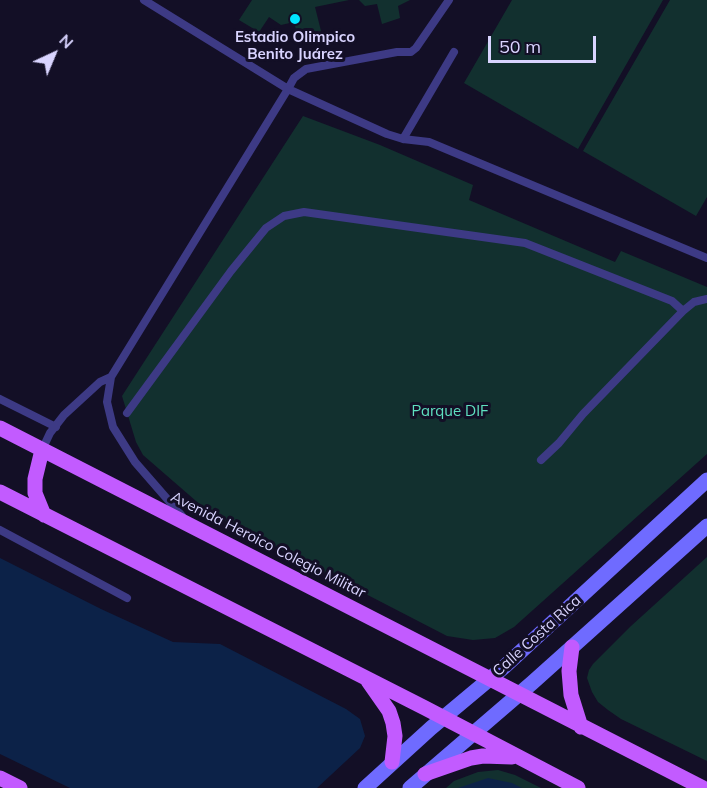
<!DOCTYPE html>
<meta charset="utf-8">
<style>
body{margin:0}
#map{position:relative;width:707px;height:788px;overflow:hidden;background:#130f26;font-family:Mulish,sans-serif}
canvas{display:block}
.north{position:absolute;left:24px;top:24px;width:60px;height:60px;-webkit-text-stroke:4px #130f26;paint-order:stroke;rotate:44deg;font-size:16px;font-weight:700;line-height:24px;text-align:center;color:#d9d4ff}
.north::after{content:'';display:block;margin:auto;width:21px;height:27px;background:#d9d4ff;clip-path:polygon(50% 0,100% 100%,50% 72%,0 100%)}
.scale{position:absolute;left:488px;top:36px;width:108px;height:27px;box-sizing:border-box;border:3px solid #d9d4ff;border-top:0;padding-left:8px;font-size:18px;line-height:21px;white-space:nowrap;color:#d9d4ff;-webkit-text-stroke:4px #130f26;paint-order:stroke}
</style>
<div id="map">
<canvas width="707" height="788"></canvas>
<div class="north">N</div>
<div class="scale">50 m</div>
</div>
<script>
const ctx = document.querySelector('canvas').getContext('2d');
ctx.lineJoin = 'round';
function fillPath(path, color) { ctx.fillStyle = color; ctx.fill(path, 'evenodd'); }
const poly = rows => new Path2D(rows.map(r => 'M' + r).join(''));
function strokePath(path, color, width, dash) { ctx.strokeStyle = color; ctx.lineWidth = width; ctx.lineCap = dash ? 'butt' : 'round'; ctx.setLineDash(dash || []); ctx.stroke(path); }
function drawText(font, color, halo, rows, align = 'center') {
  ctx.font = font + ' Mulish,sans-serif'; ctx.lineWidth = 6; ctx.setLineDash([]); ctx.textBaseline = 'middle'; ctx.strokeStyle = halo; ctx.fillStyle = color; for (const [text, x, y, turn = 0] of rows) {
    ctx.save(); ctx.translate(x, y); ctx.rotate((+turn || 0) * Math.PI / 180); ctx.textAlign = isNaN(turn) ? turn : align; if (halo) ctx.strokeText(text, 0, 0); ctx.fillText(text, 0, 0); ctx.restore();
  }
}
const green = poly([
 [252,0,349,0,315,7,322,35,299,41,294,22,281,25,269,17,259,32,239,20],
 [359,0,410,0,398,6,400,18,382,24,377,4,365,6],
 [512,0,663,0,578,149,464,83],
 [670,0,707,0,707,197,696,216,583,151],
 [303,116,380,145,473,185,469,200,615,262,621,251,707,287,707,454,514,627,495,638,473,640,447,636,211,514,143,455,136,442,122,396],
 [707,557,707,761,621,719,608,710,598,702,592,692,587,678,589,670,593,664,631,626],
 [498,770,515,775,541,788,446,788,454,781,478,772]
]);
const water = poly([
 [0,558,101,609,173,642,220,644,346,709,360,719,365,736,360,748,317,788,70,788,0,754],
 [488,778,512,783,522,788,458,788]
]);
const service = poly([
 [144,0,288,89,294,78,306,69,397,52,411,52,416,48,449,0],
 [403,139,454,52],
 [0,399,56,427],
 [127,413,231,271,266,228,284,216,304,212,525,243,672,301,683,311],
 [42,450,50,433,64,415,100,382,111,377],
 [541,460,559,443,583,414,683,311,694,302,707,299],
 [182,516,135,462,113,427,107,402,111,377,288,89,387,134,403,139,429,142,707,258],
 [0,530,127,598]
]);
const secondary = poly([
 [365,788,431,728,504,667,707,480],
 [410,788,532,683,707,526]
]);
const primary = poly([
 [0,428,703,788],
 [42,450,35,479,35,493,44,515],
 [0,492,425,708,578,788],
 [572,647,569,671,571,695,581,727],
 [368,681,389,711,393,723,395,736,392,762],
 [425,774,471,758,483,756,512,757],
 [0,778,20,788]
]);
const markers = [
 [295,19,6,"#00e5ff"]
];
const poiNames = [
 ["Estadio Olimpico",295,37],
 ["Benito Juárez",295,54]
];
const parkNames = [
 ["Parque DIF",450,411]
];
const streetNames = [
 ["Avenida Heroico Colegio Militar",268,545,27],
 ["Calle Costa Rica",537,636,-42]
];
fillPath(green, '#12302f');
fillPath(water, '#0c2248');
strokePath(service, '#3d3a85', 8);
strokePath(secondary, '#6f6bff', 15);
strokePath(primary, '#c25bff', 15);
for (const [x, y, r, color] of markers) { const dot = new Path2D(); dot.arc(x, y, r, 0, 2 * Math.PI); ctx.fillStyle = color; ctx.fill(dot); strokePath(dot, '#130f26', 2); }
drawText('bold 15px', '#d9d4ff', '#130f26', poiNames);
drawText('15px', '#5fe0c0', '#130f26', parkNames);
drawText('15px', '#d9d4ff', '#130f26', streetNames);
</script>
